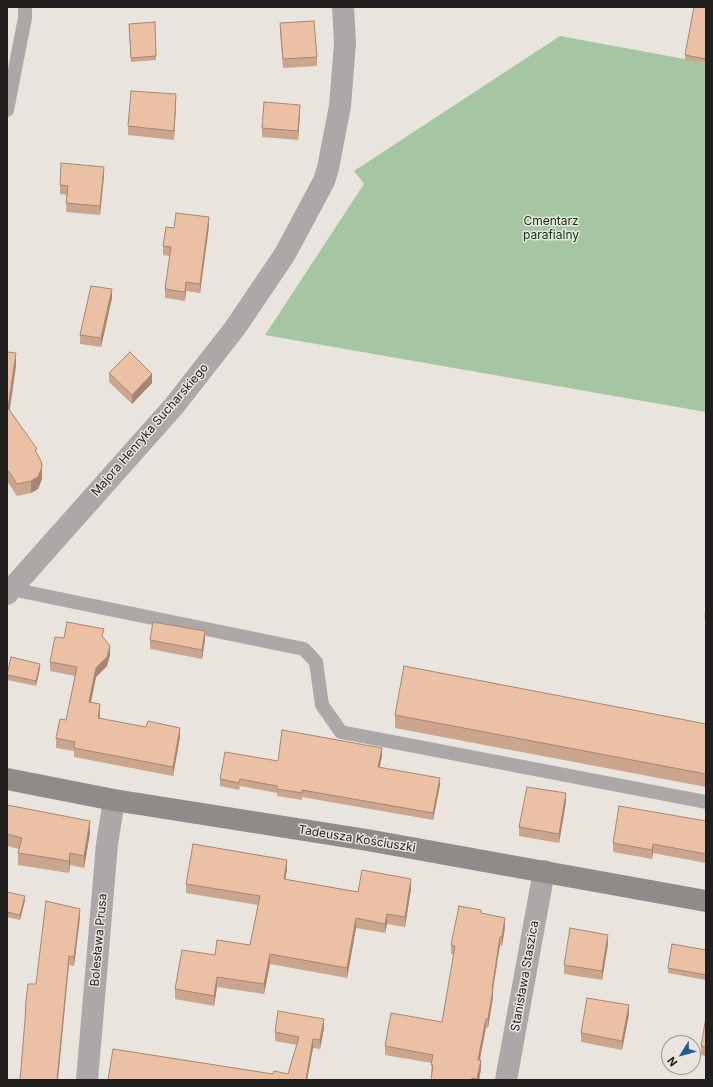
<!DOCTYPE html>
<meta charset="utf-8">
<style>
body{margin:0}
#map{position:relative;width:713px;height:1087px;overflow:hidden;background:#eae4de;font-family:Inter,sans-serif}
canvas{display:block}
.frame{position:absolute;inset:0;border:8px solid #211f1d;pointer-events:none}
.north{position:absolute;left:661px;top:1035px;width:40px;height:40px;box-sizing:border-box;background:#eae4de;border:1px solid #9a9591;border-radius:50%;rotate:233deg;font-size:11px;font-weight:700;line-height:16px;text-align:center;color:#211f1d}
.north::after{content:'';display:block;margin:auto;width:14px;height:18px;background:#245991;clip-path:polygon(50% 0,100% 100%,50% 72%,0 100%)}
</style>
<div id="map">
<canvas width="713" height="1087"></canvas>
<div class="frame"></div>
<div class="north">N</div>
</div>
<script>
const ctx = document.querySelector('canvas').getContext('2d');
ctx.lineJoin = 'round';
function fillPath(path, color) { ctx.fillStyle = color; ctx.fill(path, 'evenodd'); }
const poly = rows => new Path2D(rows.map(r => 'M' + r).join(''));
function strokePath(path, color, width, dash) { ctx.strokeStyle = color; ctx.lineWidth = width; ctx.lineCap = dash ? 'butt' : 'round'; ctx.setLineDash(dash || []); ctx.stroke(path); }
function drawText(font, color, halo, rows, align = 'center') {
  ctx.font = font + ' Inter,sans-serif'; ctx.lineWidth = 3; ctx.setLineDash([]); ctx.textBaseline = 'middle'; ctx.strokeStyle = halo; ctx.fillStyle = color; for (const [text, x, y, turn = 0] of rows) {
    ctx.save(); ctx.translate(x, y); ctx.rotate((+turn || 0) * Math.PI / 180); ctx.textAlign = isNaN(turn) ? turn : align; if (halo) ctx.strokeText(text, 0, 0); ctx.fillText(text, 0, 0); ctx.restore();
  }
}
const green = poly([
 [560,36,706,63,706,412,265,335,364,184,354,171]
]);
const lane = poly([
 [7,110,25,18,25,7],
 [11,589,304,649,316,662,322,705,341,732,706,802]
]);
const street = poly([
 [7,594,174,406,235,328,285,254,324,181,328,168,340,106,345,43,343,7],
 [87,1080,107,844,114,800],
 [506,1080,544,871]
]);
const secondary = poly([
 [7,779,114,800,367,840,706,901]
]);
const wall = poly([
 [706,7,706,63,685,60,685,55],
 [280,23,317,57,317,66,283,68,280,32],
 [129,29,156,56,156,60,131,62],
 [176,103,174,140,128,135,128,126],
 [300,114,298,140,262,137,262,128],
 [104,176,100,215,66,212,67,195,60,194,60,185],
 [209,226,200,293,186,291,185,301,165,298,165,289,170,256,163,255,163,246,174,228],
 [112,298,101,347,80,344,80,335],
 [7,352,16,365,10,410,37,453,42,479,38,489,31,493,17,496,7,481],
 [109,373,152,383,132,404,109,382],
 [706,609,706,626,705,626,705,617],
 [64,638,104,638,110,655,107,666,96,677,91,702,100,713,100,718,180,737,173,776,74,757,74,751,56,748,56,738,66,720,75,676,50,671,50,662],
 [150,640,205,640,202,659,150,649],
 [40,668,36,686,7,680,7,675],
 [395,715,706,724,706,787,395,728],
 [382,755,380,767,440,785,433,820,302,797,302,800,277,796,277,793,240,786,239,790,220,786,220,779,278,761],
 [566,802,559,843,519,836,519,827],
 [7,805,90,833,84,868,70,865,69,873,18,865,18,853,19,849,7,846],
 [706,821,706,863,653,853,652,859,613,852,613,843],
 [287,869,285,879,358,892,411,889,405,927,387,924,385,933,356,928,347,978,270,964,264,994,217,987,214,1006,175,999,175,989,215,955,250,945,258,905,186,893,186,884],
 [7,892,25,900,20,920,7,917],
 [481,913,505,927,502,946,500,945,493,989,493,997,488,1028,486,1027,480,1060,481,1069,479,1080,431,1080,432,1074,431,1073,432,1063,385,1055,385,1046,442,1022,454,954,451,954,451,945],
 [80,917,74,966,69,965,36,984],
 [608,944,602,980,564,974,564,965],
 [706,950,706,980,668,973,668,968],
 [629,1014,622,1050,581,1042,581,1033],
 [706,1017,706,1056,701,1055,701,1046],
 [324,1028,320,1049,313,1048,307,1080,108,1080,288,1074,297,1045,275,1041,275,1032]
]);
const shadedWall = poly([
 [176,94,176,103,174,140,174,131],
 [300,105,300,114,298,140,298,131],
 [104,167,104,176,100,215,100,206],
 [209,217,209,226,200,293,200,284],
 [186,282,186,291,185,301,185,292],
 [112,289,112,298,101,347,101,338],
 [16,353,16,365,8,420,8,408],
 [152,374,152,383,132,404,132,395],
 [42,467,42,479,38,489,31,493,31,481],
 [205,631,205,640,202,659,202,650],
 [110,646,110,655,107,666,96,677,89,711,89,702,96,668],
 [40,664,40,668,36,686,36,681],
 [100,704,100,713,98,727,98,718],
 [180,728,180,737,173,776,173,767],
 [382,748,382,755,378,774,378,767],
 [440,778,440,785,433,820,433,813],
 [566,793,566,802,559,843,559,834],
 [90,821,90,833,84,868,84,856],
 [653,844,653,853,652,859,652,850],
 [70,853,70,865,69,873,69,861],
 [287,860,287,869,284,888,284,879],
 [411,879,411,889,405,927,405,917],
 [25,896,25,900,20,920,20,915],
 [80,909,80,917,74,966,74,957],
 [387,914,387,924,385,933,385,924],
 [356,918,356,928,347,978,347,968],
 [505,918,505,927,502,946,502,937],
 [608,935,608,944,602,980,602,971],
 [500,937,500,945,492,995,493,989,493,997,488,1028,488,1019],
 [270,954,270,964,264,994,264,984],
 [69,956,69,965,58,1080,57,1080],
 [217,977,217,987,214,1006,214,996],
 [629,1005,629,1014,622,1050,622,1041],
 [324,1019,324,1028,320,1049,320,1040],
 [486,1019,486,1027,478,1068,478,1060],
 [313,1039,313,1048,307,1080,306,1080],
 [481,1060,481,1069,479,1080,477,1080]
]);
const building = poly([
 [694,7,706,7,706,59,685,55,694,7],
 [314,21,317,57,283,59,280,23,314,21],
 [155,22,156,56,131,58,129,24,155,22],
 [131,91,176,94,174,131,128,126,131,91],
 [264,102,300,105,298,131,262,128,264,102],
 [61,163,104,167,100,206,66,203,68,186,60,185,61,163],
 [176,213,209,217,200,284,186,282,185,292,165,289,171,247,163,246,166,227,174,228,176,213],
 [91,286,112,289,101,338,80,335,91,286],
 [7,352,16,353,8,408,37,449,35,450,41,461,42,467,38,477,31,481,17,484,7,469,7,352],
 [130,352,152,374,132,395,109,373,130,352],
 [706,609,706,617,705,617,706,609],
 [67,622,104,629,102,636,110,646,107,657,96,668,89,702,100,704,98,718,146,727,148,721,180,728,173,767,74,748,75,742,56,738,60,719,66,720,77,667,50,662,55,637,64,638,67,622],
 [153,622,205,631,202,650,150,640,153,622],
 [11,657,40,664,36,681,7,675,11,657],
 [404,666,706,724,706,774,395,715,404,666],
 [282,730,382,748,378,767,440,778,433,813,302,790,302,793,277,789,277,786,240,779,239,783,220,779,225,752,278,761,282,730],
 [527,787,566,793,559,834,519,827,527,787],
 [7,805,90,821,84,856,70,853,69,861,18,853,22,838,7,834,7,805],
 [619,806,706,821,706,854,653,844,652,850,613,843,619,806],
 [193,844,287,860,284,879,358,892,362,870,411,879,405,917,387,914,385,924,356,918,347,968,270,954,264,984,217,977,214,996,175,989,182,950,215,955,217,940,250,945,260,896,186,884,193,844],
 [7,892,25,896,20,915,7,912,7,892],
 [46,901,80,909,74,957,69,956,57,1080,20,1080,25,1020,26,1000,28,984,36,984,46,901],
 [459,906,481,910,481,913,505,918,502,937,500,937,492,989,493,989,488,1019,486,1019,478,1060,481,1060,477,1079,472,1078,472,1080,431,1080,433,1065,431,1065,433,1055,385,1046,391,1013,442,1022,455,946,451,945,459,906],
 [570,928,608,935,602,971,564,965,570,928],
 [672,944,706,950,706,975,668,968,672,944],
 [587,998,629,1005,622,1041,581,1033,587,998],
 [278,1011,324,1019,320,1040,313,1039,306,1080,108,1080,113,1049,273,1074,274,1071,288,1074,299,1037,275,1032,278,1011],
 [706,1017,706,1047,701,1046,706,1017]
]);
const parkNames = [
 ["Cmentarz",551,221],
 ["parafialny",551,235]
];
const streetNames = [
 ["Majora Henryka Sucharskiego",150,430,-49],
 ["Tadeusza Kościuszki",357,839,9],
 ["Bolesława Prusa",99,940,-85],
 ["Stanisława Staszica",525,976,-80]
];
fillPath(green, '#a5c5a3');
strokePath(lane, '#aca8a7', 14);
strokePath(street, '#aca8a7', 22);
strokePath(secondary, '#908b89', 22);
fillPath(wall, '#cba58d');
fillPath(shadedWall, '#a58673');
fillPath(building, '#ecc0a4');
strokePath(building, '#a58673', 1);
drawText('12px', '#043a09', '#eae4de', parkNames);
drawText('12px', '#211f1d', '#eae4de', streetNames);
</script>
